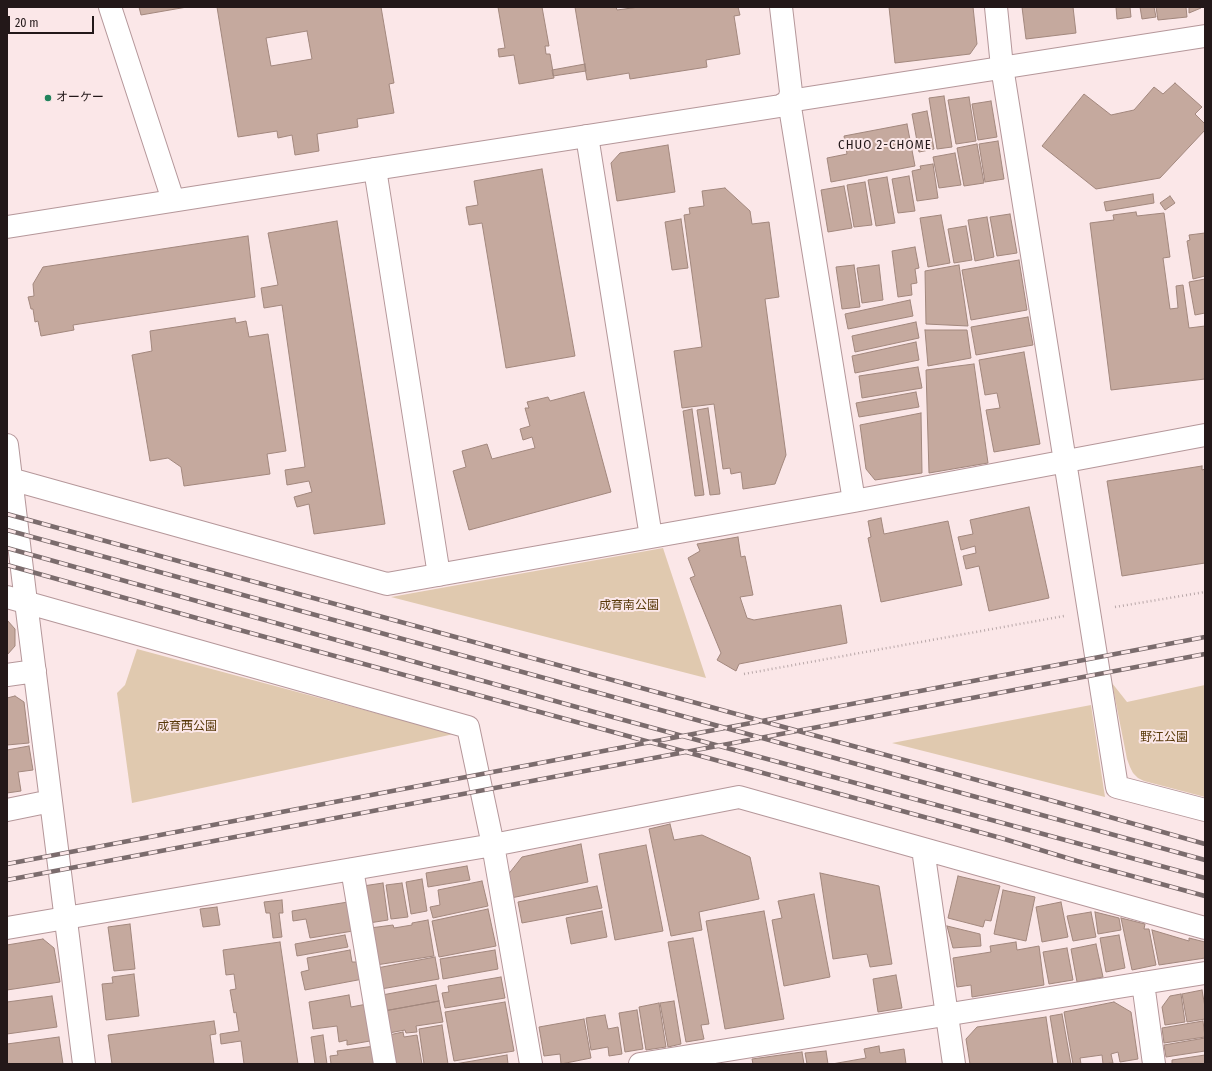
<!DOCTYPE html>
<meta charset="utf-8">
<style>
body{margin:0}
#map{position:relative;width:1212px;height:1071px;overflow:hidden;background:#fbe7e8;font-family:"Fira Sans Condensed",sans-serif}
canvas{display:block}
.frame{position:absolute;inset:0;border:8px solid #231819;pointer-events:none}
.scale{position:absolute;left:8px;top:16px;width:86px;height:18px;box-sizing:border-box;border:2px solid #231819;border-top:0;padding-left:5px;font-size:12px;line-height:14px;white-space:nowrap;color:#231819;-webkit-text-stroke:3px #fbe7e8;paint-order:stroke}
</style>
<div id="map">
<canvas width="1212" height="1071"></canvas>
<div class="frame"></div>
<div class="scale">20 m</div>
</div>
<script>
const ctx = document.querySelector('canvas').getContext('2d');
ctx.lineJoin = 'round';
function fillPath(path, color) { ctx.fillStyle = color; ctx.fill(path, 'evenodd'); }
const poly = rows => new Path2D(rows.map(r => 'M' + r).join(''));
function strokePath(path, color, width, dash) { ctx.strokeStyle = color; ctx.lineWidth = width; ctx.lineCap = dash ? 'butt' : 'round'; ctx.setLineDash(dash || []); ctx.stroke(path); }
function drawText(font, color, halo, rows, align = 'center') {
  ctx.font = font + ' "Fira Sans Condensed","Noto Sans JP",sans-serif'; ctx.lineWidth = 4; ctx.setLineDash([]); ctx.textBaseline = 'middle'; ctx.strokeStyle = halo; ctx.fillStyle = color; for (const [text, x, y, turn = 0] of rows) {
    ctx.save(); ctx.translate(x, y); ctx.rotate((+turn || 0) * Math.PI / 180); ctx.textAlign = isNaN(turn) ? turn : align; if (halo) ctx.strokeText(text, 0, 0); ctx.fillText(text, 0, 0); ctx.restore();
  }
}
const green = poly([
 [663,548,706,678,391,597],
 [137,649,454,734,132,803,117,693,125,685],
 [1112,683,1127,702,1205,685,1205,797,1144,781,1138,778,1133,773,1130,767,1127,759],
 [1091,705,1105,797,892,743]
]);
const building = poly([
 [139,7,187,7,141,15,139,7],
 [217,7,381,7,394,83,389,84,394,113,357,119,358,127,317,134,319,151,295,155,292,135,278,138,277,131,238,137,217,7],
 [307,31,312,59,271,66,266,38,307,31],
 [498,7,542,7,549,46,545,46,546,54,550,54,554,78,519,84,514,55,499,57,498,49,505,48,498,7],
 [575,7,616,7,617,10,639,7,738,7,740,15,734,16,740,54,706,60,707,67,630,79,629,73,587,80,575,7],
 [889,7,973,7,977,44,970,54,895,63,889,7],
 [1022,7,1073,7,1076,33,1026,39,1022,7],
 [1116,7,1130,7,1131,17,1117,19,1116,7],
 [1140,7,1154,7,1156,17,1142,19,1140,7],
 [1156,7,1186,7,1187,17,1158,20,1156,7],
 [1189,7,1201,7,1201,8,1189,13,1189,7],
 [585,64,586,71,553,76,552,70,585,64],
 [1175,83,1202,107,1195,114,1205,124,1205,130,1160,178,1096,189,1042,146,1084,94,1111,115,1134,110,1154,87,1163,94,1175,83],
 [944,96,952,147,937,149,929,98,944,96],
 [969,97,976,141,956,144,948,100,969,97],
 [991,101,997,137,978,140,972,104,991,101],
 [927,111,934,149,919,152,912,114,927,111],
 [907,124,915,166,831,182,827,158,847,154,844,136,907,124],
 [998,141,1004,179,985,182,979,144,998,141],
 [977,144,984,183,964,186,957,148,977,144],
 [668,145,675,192,617,201,611,163,620,153,668,145],
 [955,153,961,185,939,188,933,157,955,153],
 [933,164,938,198,917,201,912,171,921,169,920,166,933,164],
 [542,169,575,356,506,368,482,223,469,225,466,207,478,205,474,181,542,169],
 [909,176,915,211,898,213,892,179,909,176],
 [887,177,895,223,876,226,868,180,887,177],
 [865,182,872,225,854,227,847,185,865,182],
 [844,186,852,228,828,232,821,190,844,186],
 [725,188,750,211,752,224,769,222,779,297,765,299,786,455,775,484,743,489,741,472,731,474,730,468,723,469,714,404,682,408,674,351,702,347,684,215,690,214,689,208,704,206,702,191,725,188],
 [1153,194,1154,203,1106,211,1104,202,1153,194],
 [1170,196,1175,203,1165,210,1160,203,1170,196],
 [1136,212,1137,216,1164,213,1170,257,1163,258,1170,309,1178,308,1176,286,1183,285,1189,328,1205,326,1205,379,1111,390,1090,223,1114,220,1113,215,1136,212],
 [1010,214,1017,253,997,256,990,217,1010,214],
 [941,215,950,263,928,267,920,218,941,215],
 [987,217,994,257,975,261,968,220,987,217],
 [681,219,688,268,672,270,665,222,681,219],
 [337,221,385,524,314,534,309,504,297,507,294,497,312,492,309,481,287,485,285,470,305,467,282,305,264,308,261,288,278,285,268,233,337,221],
 [966,226,972,260,954,263,948,229,966,226],
 [1205,233,1205,276,1193,279,1187,241,1190,240,1189,235,1205,233],
 [248,236,255,297,73,325,74,330,41,336,38,321,35,322,33,309,31,309,28,297,34,296,33,284,43,267,248,236],
 [915,247,919,268,915,269,917,283,911,284,912,295,898,297,892,251,915,247],
 [1019,260,1027,310,971,320,962,270,1019,260],
 [854,265,860,307,842,309,836,267,854,265],
 [879,265,883,300,862,303,857,268,879,265],
 [959,265,968,326,926,324,925,271,959,265],
 [1205,279,1205,313,1195,315,1189,282,1205,279],
 [910,300,913,316,848,329,845,314,910,300],
 [1028,317,1033,345,976,355,971,327,1028,317],
 [235,318,236,323,246,321,249,337,268,334,286,451,267,454,270,474,184,486,181,467,168,458,150,461,132,355,152,351,150,331,235,318],
 [916,322,919,338,855,352,852,336,916,322],
 [925,330,967,330,971,358,928,366,925,330],
 [916,342,919,360,855,373,852,356,916,342],
 [1024,352,1040,444,994,452,986,410,1000,408,997,393,985,395,979,360,1024,352],
 [974,364,988,463,929,473,926,370,974,364],
 [918,367,922,388,862,398,859,376,918,367],
 [584,392,611,492,469,530,453,471,466,467,462,451,487,444,492,459,535,448,532,437,523,440,520,429,530,426,525,408,529,408,527,402,548,397,550,401,584,392],
 [916,392,919,407,859,417,856,403,916,392],
 [708,408,720,494,710,495,697,410,708,408],
 [692,409,704,495,695,496,683,411,692,409],
 [921,413,922,473,875,480,866,469,860,425,921,413],
 [1202,466,1202,470,1205,469,1205,563,1122,576,1107,481,1202,466],
 [1029,507,1049,598,989,611,979,566,966,569,963,556,976,553,975,546,961,550,958,537,973,534,970,520,1029,507],
 [881,518,884,534,948,521,962,585,881,602,868,538,871,537,868,521,881,518],
 [738,537,741,557,745,556,753,595,740,597,747,618,754,620,841,605,847,643,739,664,736,671,717,660,721,653,690,578,695,576,688,558,700,551,697,544,738,537],
 [7,620,15,629,15,646,7,655,7,620],
 [15,696,24,702,29,743,7,745,7,698,15,696],
 [29,746,33,770,18,772,21,791,7,793,7,750,29,746],
 [670,824,674,840,702,835,750,857,759,899,699,912,702,930,671,936,649,829,670,824],
 [581,844,588,882,511,898,507,876,522,857,581,844],
 [646,845,663,931,615,940,599,854,646,845],
 [467,866,470,880,428,887,426,873,467,866],
 [820,873,879,886,892,964,870,967,867,954,833,959,820,873],
 [958,876,1000,886,991,921,985,920,983,927,948,918,958,876],
 [422,879,427,911,411,914,406,882,422,879],
 [482,881,488,906,433,918,430,907,440,905,438,890,482,881],
 [383,883,388,920,369,923,363,886,383,883],
 [402,883,408,917,391,919,386,885,402,883],
 [597,886,602,908,522,923,518,902,597,886],
 [1003,890,1035,897,1026,941,994,934,1003,890],
 [814,894,830,977,784,986,772,920,782,918,778,901,814,894],
 [282,900,283,913,279,913,282,937,273,938,270,913,266,913,264,902,282,900],
 [348,902,353,931,310,938,306,919,293,921,292,911,348,902],
 [1061,902,1068,937,1042,942,1036,907,1061,902],
 [217,907,220,925,203,927,200,909,217,907],
 [488,909,496,946,439,957,432,921,488,909],
 [602,911,607,937,571,944,566,918,602,911],
 [764,911,784,1019,725,1029,706,921,764,911],
 [1091,912,1096,937,1073,941,1067,916,1091,912],
 [1095,912,1119,918,1121,930,1098,934,1095,912],
 [1121,918,1145,924,1144,929,1149,929,1156,965,1132,970,1121,918],
 [428,920,434,956,376,965,370,928,393,925,394,928,412,925,412,923,428,920],
 [130,924,135,969,114,971,108,927,130,924],
 [947,926,980,934,981,946,953,948,947,926],
 [1152,930,1189,941,1189,938,1205,942,1205,958,1159,965,1152,930],
 [345,935,348,947,297,956,295,944,345,935],
 [1119,935,1125,968,1106,972,1100,938,1119,935],
 [693,938,709,1024,701,1025,704,1039,686,1042,668,942,693,938],
 [43,939,54,948,60,982,7,990,7,945,43,939],
 [280,942,298,1064,244,1064,241,1041,221,1044,220,1034,239,1031,236,1012,234,1013,230,990,236,989,234,974,226,975,223,950,280,942],
 [1016,942,1017,950,1039,946,1044,985,972,997,971,985,957,987,953,958,991,952,990,946,1016,942],
 [1096,944,1103,977,1077,982,1071,949,1096,944],
 [1067,948,1073,980,1049,984,1043,952,1067,948],
 [350,950,352,962,359,962,363,979,305,990,301,972,309,970,307,958,350,950],
 [495,950,498,969,443,979,440,959,495,950],
 [435,957,439,979,381,989,377,968,435,957],
 [134,974,139,1016,106,1020,102,984,113,983,112,977,134,974],
 [896,975,902,1008,878,1012,873,979,896,975],
 [501,977,505,998,445,1008,442,993,449,992,448,986,501,977],
 [436,985,439,1001,384,1011,382,995,436,985],
 [1202,990,1205,1007,1205,1019,1187,1022,1182,994,1202,990],
 [1181,994,1185,1022,1165,1025,1162,1007,1170,996,1181,994],
 [349,995,351,1007,367,1004,370,1041,347,1045,347,1040,339,1042,337,1026,313,1029,309,1002,349,995],
 [52,996,57,1027,7,1034,7,1002,52,996],
 [439,1001,443,1022,416,1026,417,1032,406,1033,405,1030,389,1033,384,1011,439,1001],
 [674,1001,681,1044,668,1047,660,1003,674,1001],
 [505,1002,514,1051,454,1061,445,1012,505,1002],
 [1114,1002,1131,1012,1138,1059,1120,1062,1118,1052,1111,1054,1113,1063,1103,1064,1102,1055,1080,1058,1081,1064,1073,1064,1064,1012,1114,1002],
 [659,1003,666,1047,646,1050,639,1007,659,1003],
 [637,1010,643,1049,625,1052,619,1013,637,1010],
 [1062,1014,1071,1064,1058,1064,1050,1016,1062,1014],
 [605,1015,608,1029,618,1027,622,1054,609,1056,608,1047,591,1050,586,1018,605,1015],
 [1046,1017,1053,1064,970,1064,966,1039,977,1027,1046,1017],
 [584,1019,591,1058,561,1064,560,1054,544,1056,539,1027,584,1019],
 [214,1021,216,1034,210,1035,214,1064,112,1064,108,1035,214,1021],
 [1203,1021,1205,1037,1164,1043,1162,1028,1203,1021],
 [442,1025,448,1064,424,1064,419,1029,442,1025],
 [403,1032,404,1037,417,1035,422,1064,394,1064,389,1035,403,1032],
 [323,1035,327,1064,315,1064,311,1037,323,1035],
 [59,1037,63,1064,7,1064,7,1044,59,1037],
 [1205,1038,1205,1051,1166,1057,1164,1045,1205,1038],
 [375,1046,377,1064,331,1064,330,1056,338,1055,337,1051,375,1046],
 [879,1046,880,1053,904,1049,906,1064,832,1064,866,1058,864,1049,879,1046],
 [826,1051,828,1064,807,1064,805,1053,826,1051],
 [802,1052,804,1064,753,1064,752,1059,802,1052],
 [507,1055,508,1064,455,1064,507,1055],
 [1205,1055,1205,1064,1172,1064,1172,1060,1205,1055]
]);
const path = poly([
 [1115,607,1205,592],
 [744,674,1064,616]
]);
const street = poly([
 [110,7,173,200],
 [781,7,791,92,789,101,854,501],
 [996,7,1002,67,1117,787,1205,810],
 [587,136,651,537,854,501,1205,435],
 [375,169,439,575],
 [7,445,26,602],
 [7,478,387,584,651,537],
 [7,597,468,727,493,845,531,1064],
 [923,849,954,1064],
 [352,869,385,1064],
 [7,928,493,845,739,797,1205,928],
 [1143,983,1154,1064],
 [640,1064,1205,973]
]);
const secondary = poly([
 [7,227,375,169,780,106,789,101,1205,36],
 [26,602,84,1064],
 [7,675,35,671],
 [7,810,51,801]
]);
const rail = poly([
 [7,514,1039,797,1205,844],
 [7,530,1205,860],
 [7,548,598,713,1205,878],
 [7,565,225,626,1001,838,1077,861,1205,896],
 [7,864,1205,637],
 [7,880,1205,654]
]);
const markers = [
 [48,98,4,"#21835c"]
];
const poiNames = [
 ["オーケー",56,98]
];
const parkNames = [
 ["成育南公園",629,606],
 ["成育西公園",187,727],
 ["野江公園",1164,738]
];
const neighbourhoodNames = [
 ["CHUO 2-CHOME",885,145]
];
fillPath(green, '#e0c9af');
fillPath(building, '#c5a99e');
strokePath(building, '#a2877d', 1);
strokePath(street, '#b5979a', 24);
strokePath(secondary, '#b5979a', 24);
strokePath(path, '#b8a7a8', 2.5, [1, 3]);
strokePath(street, '#fff', 22);
strokePath(secondary, '#fff', 22);
strokePath(rail, '#7b6c6d', 4.5);
strokePath(rail, '#fbe7e8', 3, [9]);
for (const [x, y, r, color] of markers) { const dot = new Path2D(); dot.arc(x, y, r, 0, 2 * Math.PI); ctx.fillStyle = color; ctx.fill(dot); strokePath(dot, '#fbe7e8', 1.5); }
drawText('12px', '#231819', '#fbe7e8', poiNames, 'left');
drawText('12px', '#573808', '#fbe7e8', parkNames);
ctx.letterSpacing = '1px';
drawText('13px', '#231819', '#fbe7e8', neighbourhoodNames);
ctx.letterSpacing = '0px';
</script>
